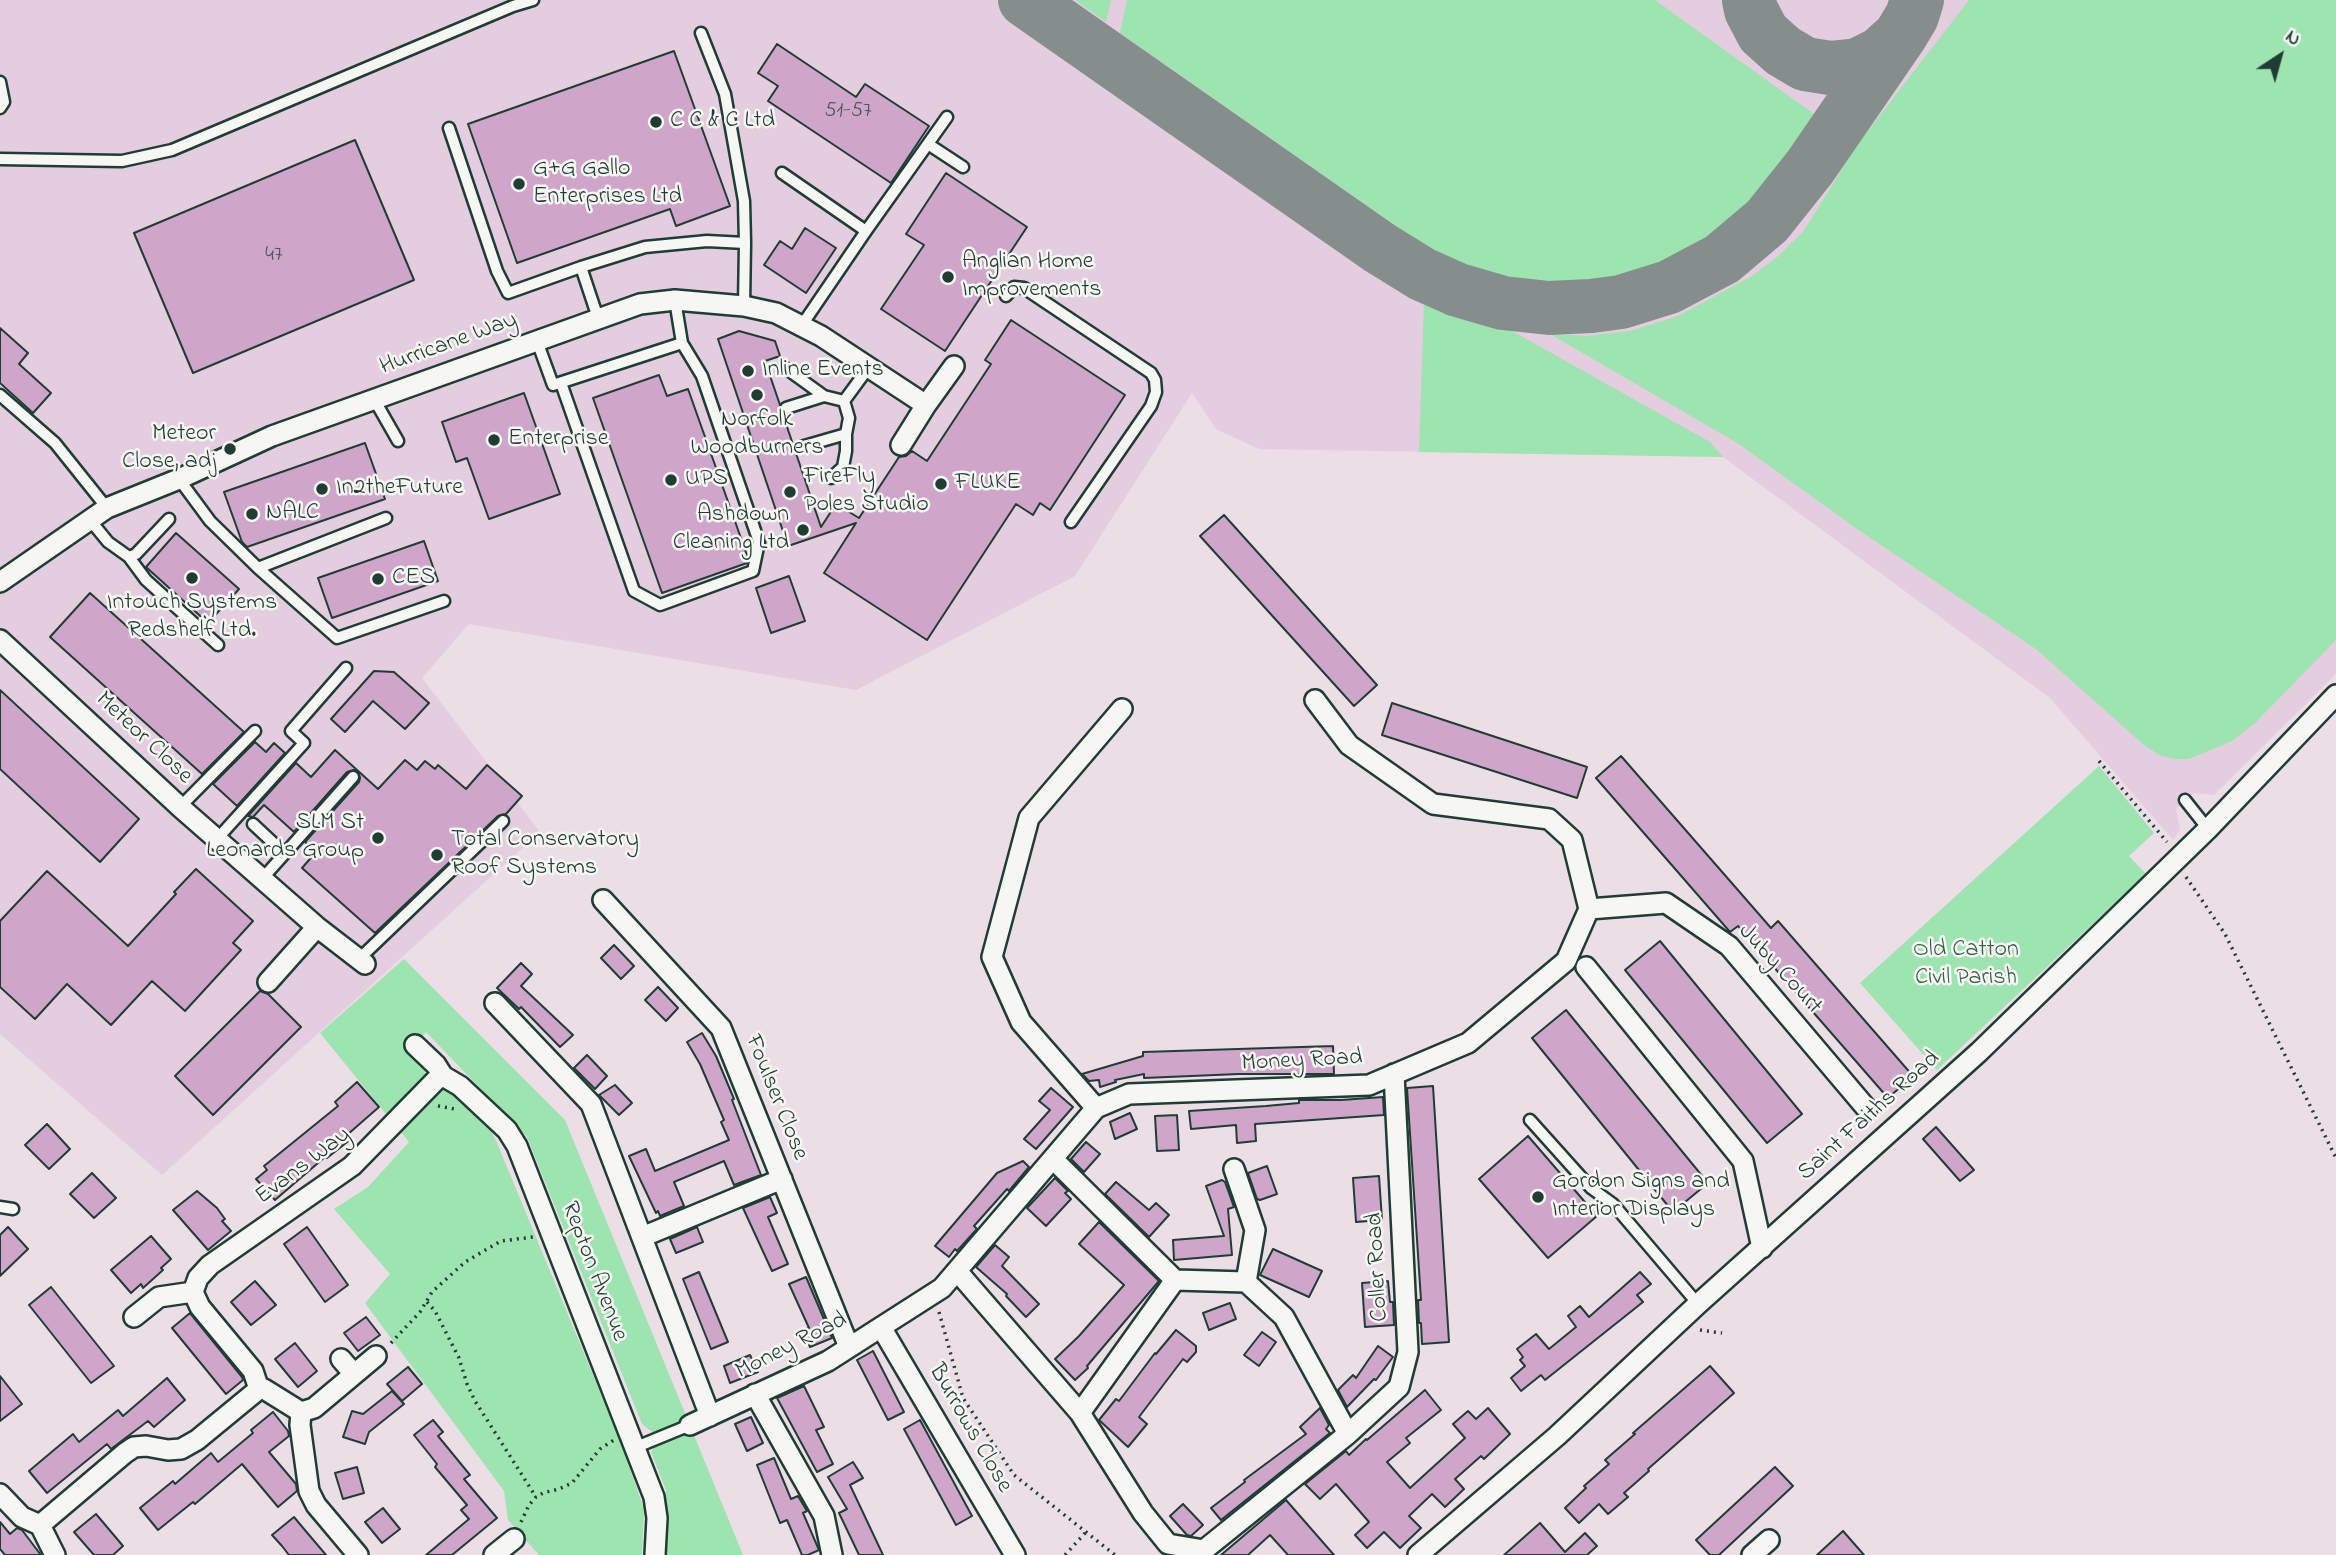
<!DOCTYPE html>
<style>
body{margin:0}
#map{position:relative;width:2336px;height:1555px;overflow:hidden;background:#ebdee6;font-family:"Indie Flower",sans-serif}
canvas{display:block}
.north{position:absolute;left:2245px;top:21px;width:70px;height:70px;-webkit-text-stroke:5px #f6f6f2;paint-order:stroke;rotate:36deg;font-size:19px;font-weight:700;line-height:28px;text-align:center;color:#1f3d34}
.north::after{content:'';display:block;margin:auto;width:24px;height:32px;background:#1f3d34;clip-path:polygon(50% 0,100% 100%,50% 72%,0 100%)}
</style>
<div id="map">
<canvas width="2336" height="1555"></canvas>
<div class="north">N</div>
</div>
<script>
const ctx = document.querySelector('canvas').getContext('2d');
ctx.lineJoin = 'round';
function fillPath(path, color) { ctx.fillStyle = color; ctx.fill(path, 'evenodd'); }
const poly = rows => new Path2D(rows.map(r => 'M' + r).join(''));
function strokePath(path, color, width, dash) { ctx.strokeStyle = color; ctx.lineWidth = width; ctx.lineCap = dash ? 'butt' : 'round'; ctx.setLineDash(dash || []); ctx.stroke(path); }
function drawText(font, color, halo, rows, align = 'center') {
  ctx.font = font + ' "Indie Flower",sans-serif'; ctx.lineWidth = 5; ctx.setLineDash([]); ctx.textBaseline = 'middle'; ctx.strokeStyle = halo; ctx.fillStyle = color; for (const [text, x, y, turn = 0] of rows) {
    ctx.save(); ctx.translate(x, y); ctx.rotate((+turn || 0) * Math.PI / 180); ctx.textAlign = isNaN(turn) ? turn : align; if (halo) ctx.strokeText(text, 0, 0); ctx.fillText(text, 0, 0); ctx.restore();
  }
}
const built = poly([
 [0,0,2336,0,2336,674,2214,795,2194,793,2176,808,2180,830,2173,840,2050,698,1723,457,1259,449,1216,429,1192,393,1075,576,856,690,469,624,422,678,540,832,162,1175,0,1034]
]);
const green = poly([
 [1075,0,1111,0,1106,22],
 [1127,0,1655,0,1821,119,1802,150,1772,192,1736,232,1679,266,1633,283,1542,286,1496,278,1454,261,1412,237,1120,33],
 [1969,0,2336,0,2336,640,2255,723,2232,741,2189,759,2174,759,2159,755,2143,744,2036,649,1857,529,1739,444,1550,334,1586,336,1630,331,1678,316,1752,276,1777,257,1803,232,1857,145],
 [1424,302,1514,332,1710,442,1723,457,1419,452],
 [2099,766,2154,833,2129,856,2146,874,1937,1070,1860,983],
 [404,959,565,1120,743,1555,663,1555,666,1490,651,1452,659,1437,642,1424,527,1137,426,1032,415,1045,425,1060,425,1077,386,1114,320,1033],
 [437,1085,453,1085,481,1110,497,1143,619,1438,644,1509,642,1555,539,1555,508,1520,504,1491,365,1303,390,1274,334,1209,368,1187,409,1142,397,1127]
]);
const taxiway = poly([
 [1025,0,1380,248,1422,274,1458,290,1503,303,1549,308,1591,306,1621,302,1669,287,1722,259,1767,221,1810,167,1900,36],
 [1749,0,1751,10,1763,33,1783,51,1805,64,1830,68,1858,65,1880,54,1900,36,1912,16,1917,0]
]);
const building = poly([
 [777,44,856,97,865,84,929,126,891,183,768,101,778,86,758,73,777,44],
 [674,51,730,206,676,226,670,209,517,263,468,124,674,51],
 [355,140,414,280,193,373,134,233,355,140],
 [946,173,1027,227,945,351,881,309,924,245,906,234,946,173],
 [805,228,836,248,806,293,764,265,780,241,792,249,805,228],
 [1011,320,1125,395,1050,510,1040,503,1033,515,1016,504,927,640,824,573,856,523,788,546,718,339,739,331,775,341,780,356,765,361,780,405,779,411,783,415,821,527,836,504,859,518,899,457,906,456,912,451,927,461,991,364,985,360,1011,320],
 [0,328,28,353,19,364,51,393,33,413,0,383,0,328],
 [659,375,667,396,688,389,748,558,747,563,662,593,593,398,659,375],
 [524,393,560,494,489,519,467,458,456,462,442,422,524,393],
 [365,443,385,499,247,547,242,542,224,492,365,443],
 [1224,515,1377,685,1354,706,1200,536,1224,515],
 [176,533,239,589,208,623,146,567,176,533],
 [424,541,438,581,332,618,318,578,424,541],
 [789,576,805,621,771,633,756,588,789,576],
 [90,593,244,732,202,774,50,637,90,593],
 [374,671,394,672,429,703,405,729,373,701,345,732,331,719,374,671],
 [0,690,139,819,100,862,0,769,0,690],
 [1392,703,1587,767,1577,798,1382,735,1392,703],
 [255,742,266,752,274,743,285,753,237,806,213,784,255,742],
 [335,750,378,789,405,760,417,770,425,761,435,769,438,765,466,789,487,765,522,796,506,814,498,816,375,933,302,868,316,852,305,842,359,782,360,778,358,772,354,770,347,772,294,832,264,805,253,817,248,816,296,763,311,777,335,750],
 [1621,756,1771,928,1778,921,1913,1076,1888,1098,1738,926,1730,932,1596,778,1621,756],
 [196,869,253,921,233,943,241,950,185,1011,152,981,111,1025,67,984,35,1019,0,987,0,921,47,871,128,946,176,894,174,892,196,869],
 [1660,941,1802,1114,1767,1143,1625,970,1660,941],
 [614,945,634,966,621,979,601,958,614,945],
 [521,963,532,974,521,986,573,1035,560,1047,521,1007,519,1009,497,988,521,963],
 [658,987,678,1008,666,1021,645,1000,658,987],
 [260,991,268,994,301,1027,213,1115,175,1076,260,991],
 [1566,1010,1708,1183,1673,1212,1532,1038,1566,1010],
 [702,1033,716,1056,734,1099,732,1100,761,1175,734,1185,724,1161,674,1182,684,1206,660,1216,658,1211,656,1213,629,1156,646,1149,655,1171,729,1140,721,1122,724,1120,700,1064,687,1042,702,1033],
 [1333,1046,1334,1074,1239,1074,1144,1078,1144,1074,1115,1080,1116,1082,1100,1087,1099,1080,1089,1081,1082,1074,1143,1056,1143,1052,1333,1046],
 [587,1055,607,1076,595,1089,574,1068,587,1055],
 [357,1082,379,1107,347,1135,351,1139,327,1158,325,1157,275,1200,256,1179,267,1170,264,1166,338,1106,335,1102,357,1082],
 [615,1085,632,1103,619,1115,599,1095,615,1085],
 [1433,1086,1449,1342,1422,1344,1421,1323,1419,1323,1418,1300,1421,1300,1407,1088,1433,1086],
 [1051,1088,1073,1107,1036,1149,1024,1139,1050,1110,1039,1101,1051,1088],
 [1383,1097,1384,1115,1255,1124,1256,1141,1237,1143,1236,1125,1191,1129,1189,1111,1266,1106,1299,1103,1299,1100,1341,1100,1383,1097],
 [1130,1113,1137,1129,1115,1139,1110,1122,1130,1113],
 [1177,1115,1179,1150,1157,1151,1155,1116,1177,1115],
 [47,1124,70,1149,49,1169,25,1145,47,1124],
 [1936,1127,1974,1170,1960,1181,1923,1139,1936,1127],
 [1528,1136,1597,1216,1548,1258,1479,1179,1528,1136],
 [1086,1142,1100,1154,1084,1172,1071,1159,1086,1142],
 [1023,1161,1029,1167,1009,1191,1007,1189,974,1226,977,1229,957,1251,955,1249,949,1257,935,1246,997,1173,1023,1161],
 [1267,1166,1277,1194,1260,1200,1257,1199,1248,1173,1267,1166],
 [92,1173,116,1198,94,1218,70,1194,92,1173],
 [1379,1176,1382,1220,1356,1222,1353,1178,1379,1176],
 [1055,1178,1068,1191,1065,1193,1071,1199,1046,1226,1027,1208,1055,1178],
 [1222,1180,1225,1182,1234,1207,1228,1209,1232,1255,1174,1260,1173,1240,1224,1236,1206,1186,1222,1180],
 [1116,1182,1149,1210,1156,1203,1169,1215,1149,1237,1105,1194,1116,1182],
 [197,1191,217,1208,225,1219,222,1221,231,1231,208,1250,173,1210,197,1191],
 [770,1197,777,1213,768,1217,788,1264,772,1271,743,1208,770,1197],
 [1099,1222,1159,1281,1087,1366,1088,1368,1075,1380,1055,1359,1079,1336,1124,1285,1079,1244,1099,1222],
 [8,1227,28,1249,0,1276,0,1235,8,1227],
 [307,1227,348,1285,325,1302,284,1244,307,1227],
 [697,1227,703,1242,676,1253,670,1239,697,1227],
 [151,1236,171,1259,161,1268,163,1270,143,1288,141,1284,131,1293,111,1270,151,1236],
 [995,1245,1009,1257,1002,1266,1039,1304,1026,1317,1006,1296,1007,1294,976,1267,995,1245],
 [1273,1249,1322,1271,1309,1297,1260,1275,1273,1249],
 [699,1272,728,1342,711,1349,683,1279,699,1272],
 [1640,1272,1651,1284,1637,1295,1643,1302,1545,1380,1541,1375,1521,1391,1511,1378,1525,1366,1520,1360,1523,1357,1517,1349,1536,1334,1549,1349,1576,1327,1568,1316,1580,1306,1589,1317,1640,1272],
 [806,1277,832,1338,810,1347,803,1330,809,1328,789,1284,806,1277],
 [255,1281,276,1305,251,1325,231,1302,255,1281],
 [1388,1281,1390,1302,1393,1302,1394,1325,1365,1327,1362,1283,1388,1281],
 [51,1287,114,1366,91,1383,29,1305,51,1287],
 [1230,1303,1236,1319,1209,1330,1203,1313,1230,1303],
 [190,1313,242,1377,243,1380,226,1394,172,1328,190,1313],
 [366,1317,380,1335,358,1351,344,1333,366,1317],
 [1176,1330,1196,1346,1196,1352,1187,1362,1183,1359,1139,1417,1147,1424,1128,1447,1099,1420,1116,1399,1119,1401,1155,1353,1156,1354,1176,1330],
 [1262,1332,1276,1342,1259,1366,1244,1355,1262,1332],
 [295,1343,317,1371,298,1387,275,1359,295,1343],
 [1378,1346,1393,1357,1376,1380,1374,1379,1347,1407,1338,1390,1353,1375,1356,1378,1378,1346],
 [873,1351,904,1412,888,1420,857,1360,873,1351],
 [750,1355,758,1372,730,1383,724,1366,750,1355],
 [1710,1366,1734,1393,1648,1469,1649,1471,1624,1493,1628,1497,1608,1514,1599,1504,1579,1523,1565,1508,1586,1488,1584,1486,1609,1464,1605,1460,1635,1434,1633,1433,1710,1366],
 [408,1367,422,1384,402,1401,387,1384,408,1367],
 [0,1376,22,1404,0,1421,0,1376],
 [167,1378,185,1400,154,1427,148,1421,111,1449,107,1444,47,1493,29,1471,73,1434,79,1442,118,1410,123,1416,167,1378],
 [804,1386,824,1427,816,1430,833,1464,817,1472,777,1398,804,1386],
 [1425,1390,1441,1410,1406,1438,1410,1443,1387,1462,1410,1488,1465,1438,1453,1424,1468,1411,1476,1419,1488,1408,1510,1434,1484,1459,1481,1456,1455,1479,1464,1489,1445,1507,1432,1494,1409,1516,1421,1528,1400,1548,1384,1532,1367,1548,1355,1535,1369,1522,1336,1484,1320,1499,1305,1484,1346,1451,1349,1455,1366,1439,1367,1440,1425,1390],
 [392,1391,404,1404,369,1432,365,1444,343,1437,352,1411,363,1414,392,1391],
 [1320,1408,1329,1425,1326,1429,1330,1433,1221,1520,1211,1508,1245,1482,1244,1480,1306,1434,1300,1427,1320,1408],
 [273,1412,288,1431,289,1436,269,1452,296,1484,297,1491,278,1507,242,1464,195,1504,193,1502,158,1530,140,1508,173,1481,175,1484,211,1453,218,1462,253,1433,251,1430,273,1412],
 [751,1417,763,1443,747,1451,735,1424,751,1417],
 [433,1420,443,1432,438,1436,470,1475,464,1479,497,1518,452,1555,426,1555,469,1519,461,1510,467,1505,435,1467,437,1464,414,1435,433,1420],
 [920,1420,972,1516,956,1525,904,1429,920,1420],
 [774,1458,791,1499,798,1496,807,1511,803,1513,819,1550,808,1555,802,1555,787,1520,780,1523,757,1465,774,1458],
 [853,1462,863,1478,850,1485,883,1555,859,1555,839,1513,847,1509,828,1477,853,1462],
 [357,1467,364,1493,343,1499,335,1473,357,1467],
 [1775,1467,1793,1486,1719,1555,1710,1555,1696,1540,1775,1467],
 [1286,1500,1334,1555,1288,1555,1270,1535,1248,1555,1221,1555,1286,1500],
 [1183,1504,1203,1525,1191,1536,1187,1535,1170,1516,1183,1504],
 [383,1508,400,1529,382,1543,365,1522,383,1508],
 [96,1514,123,1546,113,1555,94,1555,74,1532,96,1514],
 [294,1517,304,1529,326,1555,289,1555,282,1546,272,1535,294,1517],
 [0,1522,10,1534,17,1528,22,1530,41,1555,5,1555,0,1549,0,1522],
 [1540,1523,1565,1552,1585,1533,1597,1546,1587,1555,1504,1555,1540,1523],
 [1843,1531,1864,1555,1817,1555,1843,1531]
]);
const path = poly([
 [2099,761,2167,842],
 [2186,877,2225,934,2336,1158],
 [438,1106,455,1109],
 [427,1302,435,1311,459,1358,467,1384,475,1401,536,1497],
 [939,1312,963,1398,1014,1475,1115,1555],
 [1700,1330,1722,1333],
 [391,1343,420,1312,432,1292,465,1262,501,1241,533,1237],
 [521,1522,529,1505,536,1497,543,1493,559,1489,572,1483,600,1449,614,1440],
 [1065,1555,1087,1531]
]);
const lane = poly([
 [701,33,725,94,744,201,745,243],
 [0,82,4,102,0,108],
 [449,128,497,271,508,293,581,267],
 [928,144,963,167],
 [0,159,122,161,172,150,513,6,533,0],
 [782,173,866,231],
 [1006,296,1014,287,1024,288,1151,373,1155,380,1156,392,1151,406,1071,522],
 [598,318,581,267,645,247,707,241,745,243,744,306],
 [802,325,866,231,947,117],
 [537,341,553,385,682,343,675,300],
 [784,367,824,396,844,401],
 [561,383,634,591,660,605,753,571,759,542,702,376,682,343],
 [0,395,55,443,107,508],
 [374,399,398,441],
 [786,408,824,396],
 [801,447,846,434],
 [831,478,843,467,846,451,846,434,849,418,844,401,869,367],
 [179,479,210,521,258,568,337,638,444,601],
 [90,520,108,542,129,557,136,554,169,519],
 [129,557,146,580,218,645],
 [258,568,386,518],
 [2185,800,2208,829],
 [180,807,255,731],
 [253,824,284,853],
 [217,839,304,743,291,731,346,668],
 [262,879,353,777],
 [359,959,503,821],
 [1530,1120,1591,1188,1613,1204,1698,1304],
 [0,1207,13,1209],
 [634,1448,690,1425]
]);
const street = poly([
 [901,445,926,405],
 [0,582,107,508,179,479,272,436,640,304,675,300,744,306,776,313,821,336,926,405,954,366],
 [0,640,180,807,317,927,365,964],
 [603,900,721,1028,849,1347],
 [1589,909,1666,903,1729,946,1867,1109],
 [1586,967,1743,1161,1762,1248],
 [268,982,317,927],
 [495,1003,591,1104,710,1416],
 [415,1045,436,1065,443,1076,460,1086,507,1130,517,1146,654,1497,657,1518,655,1555],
 [1096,1108,1021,1022,992,957,1029,818,1122,709],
 [1054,1160,1175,1280],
 [1234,1169,1255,1230,1246,1282],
 [642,1237,782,1179],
 [957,1271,1080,1413,1143,1513,1168,1544,1204,1550,1348,1434,1399,1387,1408,1352,1394,1074],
 [134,1317,159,1297,193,1292],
 [881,1327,1015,1555],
 [341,1359,354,1374],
 [259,1389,253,1371,200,1307,193,1292,198,1278,210,1265,352,1166,436,1080,443,1076],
 [755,1394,824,1516,832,1555],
 [301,1412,300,1425,309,1491,316,1505,358,1555],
 [1080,1413,1175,1280,1246,1282,1284,1317,1348,1434],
 [690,1425,828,1361,942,1288,1096,1108,1129,1094,1369,1085,1468,1043,1566,961,1589,909,1572,840,1549,819,1433,804,1349,745,1315,700],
 [0,1494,22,1517,40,1525],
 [55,1555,40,1525,125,1453,134,1447,146,1446,168,1450,181,1449,197,1440,259,1389,264,1389,301,1412,314,1408,376,1356],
 [494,1555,514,1539],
 [1418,1555,1557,1436,1698,1304,1979,1052,2208,829,2336,695],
 [1752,1555,1769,1540]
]);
const markers = [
 [656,122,7,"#1f3d34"],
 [519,184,7,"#1f3d34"],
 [948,277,7,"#1f3d34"],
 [748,371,7,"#1f3d34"],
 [757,395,7,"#1f3d34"],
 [494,440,7,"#1f3d34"],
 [230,449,7,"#1f3d34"],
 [671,480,7,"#1f3d34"],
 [941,484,7,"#1f3d34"],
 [322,489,7,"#1f3d34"],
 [790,492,7,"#1f3d34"],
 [252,514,7,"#1f3d34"],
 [803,530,7,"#1f3d34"],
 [192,578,7,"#1f3d34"],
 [378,579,7,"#1f3d34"],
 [378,838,7,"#1f3d34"],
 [437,855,7,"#1f3d34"],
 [1538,1197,7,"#1f3d34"]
];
const numberNames = [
 ["51-57",848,113],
 ["47",274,257]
];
const poiNames = [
 ["C C & C Ltd",670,122],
 ["G+G Gallo",533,170],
 ["Enterprises Ltd",533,198],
 ["Anglian Home",962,263],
 ["Improvements",962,291],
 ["Inline Events",762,371],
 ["Norfolk",757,421,"center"],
 ["Woodburners",757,449,"center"],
 ["Meteor",216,435,"right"],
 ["Close, adj",216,463,"right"],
 ["Enterprise",508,440],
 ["FireFly",804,478],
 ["Poles Studio",804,506],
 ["UPS",685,480],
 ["FLUKE",955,484],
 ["In2theFuture",336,489],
 ["NALC",266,514],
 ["Ashdown",789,516,"right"],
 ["Cleaning Ltd",789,544,"right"],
 ["CES",392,579],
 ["Intouch Systems",192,604,"center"],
 ["Redshelf Ltd.",192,632,"center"],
 ["SLM St",364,824,"right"],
 ["Leonards Group",364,852,"right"],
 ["Total Conservatory",451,841],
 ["Roof Systems",451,869],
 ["Gordon Signs and",1552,1183],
 ["Interior Displays",1552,1211]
];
const streetNames = [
 ["Hurricane Way",449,345,-20],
 ["Meteor Close",143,739,43],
 ["Juby Court",1779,970,48],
 ["Money Road",1302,1062,-3],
 ["Foulser Close",775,1098,68],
 ["Saint Faiths Road",1870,1117,-42],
 ["Evans Way",304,1167,-37],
 ["Coller Road",1379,1267,-93],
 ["Repton Avenue",593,1272,69],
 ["Money Road",792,1347,-27],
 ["Burrows Close",969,1429,60]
];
const parkNames = [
 ["Old Catton",1966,951],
 ["Civil Parish",1966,979]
];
fillPath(built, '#e3cdde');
fillPath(green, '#9de4b1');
strokePath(taxiway, '#858e8d', 54);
fillPath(building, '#d0a5ca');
strokePath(building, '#1f3d34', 2);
strokePath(lane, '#1f3d34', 15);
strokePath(street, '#1f3d34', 24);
strokePath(path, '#1f3d34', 3.5, [2, 5]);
strokePath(lane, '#f6f6f2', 10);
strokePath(street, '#f6f6f2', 19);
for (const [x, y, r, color] of markers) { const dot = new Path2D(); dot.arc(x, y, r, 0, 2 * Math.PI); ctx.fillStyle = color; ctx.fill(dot); strokePath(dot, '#f6f6f2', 2.5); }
drawText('21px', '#4b575a', null, numberNames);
drawText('24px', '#1f3d34', '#f6f6f2', poiNames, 'left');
drawText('24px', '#1f3d34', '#f6f6f2', streetNames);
drawText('24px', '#385e4d', '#f6f6f2', parkNames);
</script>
